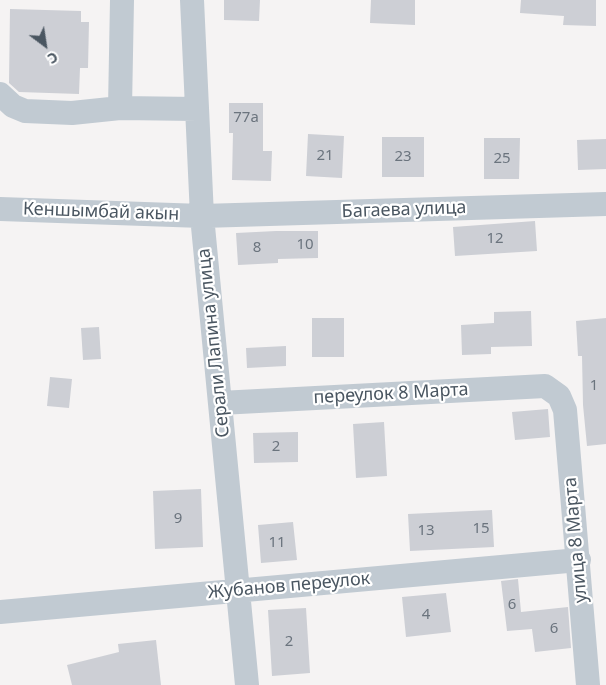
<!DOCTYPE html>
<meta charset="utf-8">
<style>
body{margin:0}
#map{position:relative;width:606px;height:685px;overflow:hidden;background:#f5f3f3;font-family:"Noto Sans",sans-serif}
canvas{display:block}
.north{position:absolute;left:20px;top:20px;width:50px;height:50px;-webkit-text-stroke:4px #fff;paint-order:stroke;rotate:149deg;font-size:14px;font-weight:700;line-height:20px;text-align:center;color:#4a5661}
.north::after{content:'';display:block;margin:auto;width:18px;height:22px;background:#4a5661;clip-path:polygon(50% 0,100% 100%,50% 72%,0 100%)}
</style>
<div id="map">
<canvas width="606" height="685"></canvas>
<div class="north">С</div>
</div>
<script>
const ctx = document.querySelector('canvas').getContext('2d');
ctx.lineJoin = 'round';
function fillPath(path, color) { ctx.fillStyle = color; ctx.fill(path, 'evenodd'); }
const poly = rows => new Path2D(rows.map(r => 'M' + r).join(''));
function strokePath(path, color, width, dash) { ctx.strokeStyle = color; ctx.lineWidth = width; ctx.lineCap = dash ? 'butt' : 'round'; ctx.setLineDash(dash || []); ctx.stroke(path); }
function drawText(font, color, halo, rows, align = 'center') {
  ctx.font = font + ' "Noto Sans",sans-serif'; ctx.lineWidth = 4.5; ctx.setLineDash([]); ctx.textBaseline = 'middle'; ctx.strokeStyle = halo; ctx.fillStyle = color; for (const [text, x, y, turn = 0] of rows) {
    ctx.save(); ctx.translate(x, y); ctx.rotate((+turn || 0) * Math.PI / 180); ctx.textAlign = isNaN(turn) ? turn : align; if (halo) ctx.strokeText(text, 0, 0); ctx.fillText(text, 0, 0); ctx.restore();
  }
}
const building = poly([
 [224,0,260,0,259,21,224,20],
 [371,0,415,0,415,25,370,23],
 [521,0,596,0,596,26,563,25,564,16,520,13],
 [10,9,81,11,81,22,89,22,88,68,80,68,79,94,19,92,9,83],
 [229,103,263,103,263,151,272,151,271,181,232,180,233,133,229,133],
 [308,134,344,136,342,178,306,176],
 [382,137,424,137,424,177,382,177],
 [484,138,520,138,519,179,484,179],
 [606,139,606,169,578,170,577,140],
 [535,221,537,251,455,256,453,227],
 [276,231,318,231,318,258,278,259,278,263,238,265,236,233],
 [531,311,532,346,491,347,491,354,462,355,461,325,494,323,494,312],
 [312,318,344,318,344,357,312,357],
 [606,318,606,444,587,446,583,405,582,356,578,356,576,321],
 [99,327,101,359,83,360,81,328],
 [286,346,286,366,247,368,246,348],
 [50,377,72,379,69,408,47,406],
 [548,409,550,437,515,440,512,412],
 [384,422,387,476,356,478,353,424],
 [298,432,298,462,254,463,253,433],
 [201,489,203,547,155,549,153,491],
 [492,510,494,547,410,551,408,514],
 [293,522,297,560,261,563,258,525],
 [518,579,521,612,568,607,571,648,535,652,532,629,507,631,501,581],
 [446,593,451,632,406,637,402,597],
 [306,608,310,673,272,676,268,610],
 [156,640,161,685,72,685,67,665,119,652,118,644]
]);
const minor = poly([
 [192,0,202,216,247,685],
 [0,94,13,106,25,111,72,113,120,108,197,109],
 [120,108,122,0],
 [0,209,202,216,606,204],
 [220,403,545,386,559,396,565,410,588,685],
 [0,612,579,560]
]);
const numberNames = [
 ["77а",246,118],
 ["21",325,156],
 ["23",403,157],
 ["25",502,159],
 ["12",495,239],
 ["10",305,245],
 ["8",257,248],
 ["1",594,386],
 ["2",276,447],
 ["9",178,519],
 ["15",481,529],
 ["13",426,531],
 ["11",277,543],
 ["6",512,605],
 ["4",426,615],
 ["6",554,629],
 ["2",289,642]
];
const streetNames = [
 ["Багаева улица",404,210,-2],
 ["Кеншымбай акын",101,212,2],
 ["Серали Лапина улица",214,343,-96],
 ["переулок 8 Марта",391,394,-3],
 ["улица 8 Марта",576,540,-95],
 ["Жубанов переулок",289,586,-5]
];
fillPath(building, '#cdcfd5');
strokePath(minor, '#c1cad2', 24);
drawText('15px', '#6b747e', null, numberNames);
drawText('18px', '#4a5661', '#fff', streetNames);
</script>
